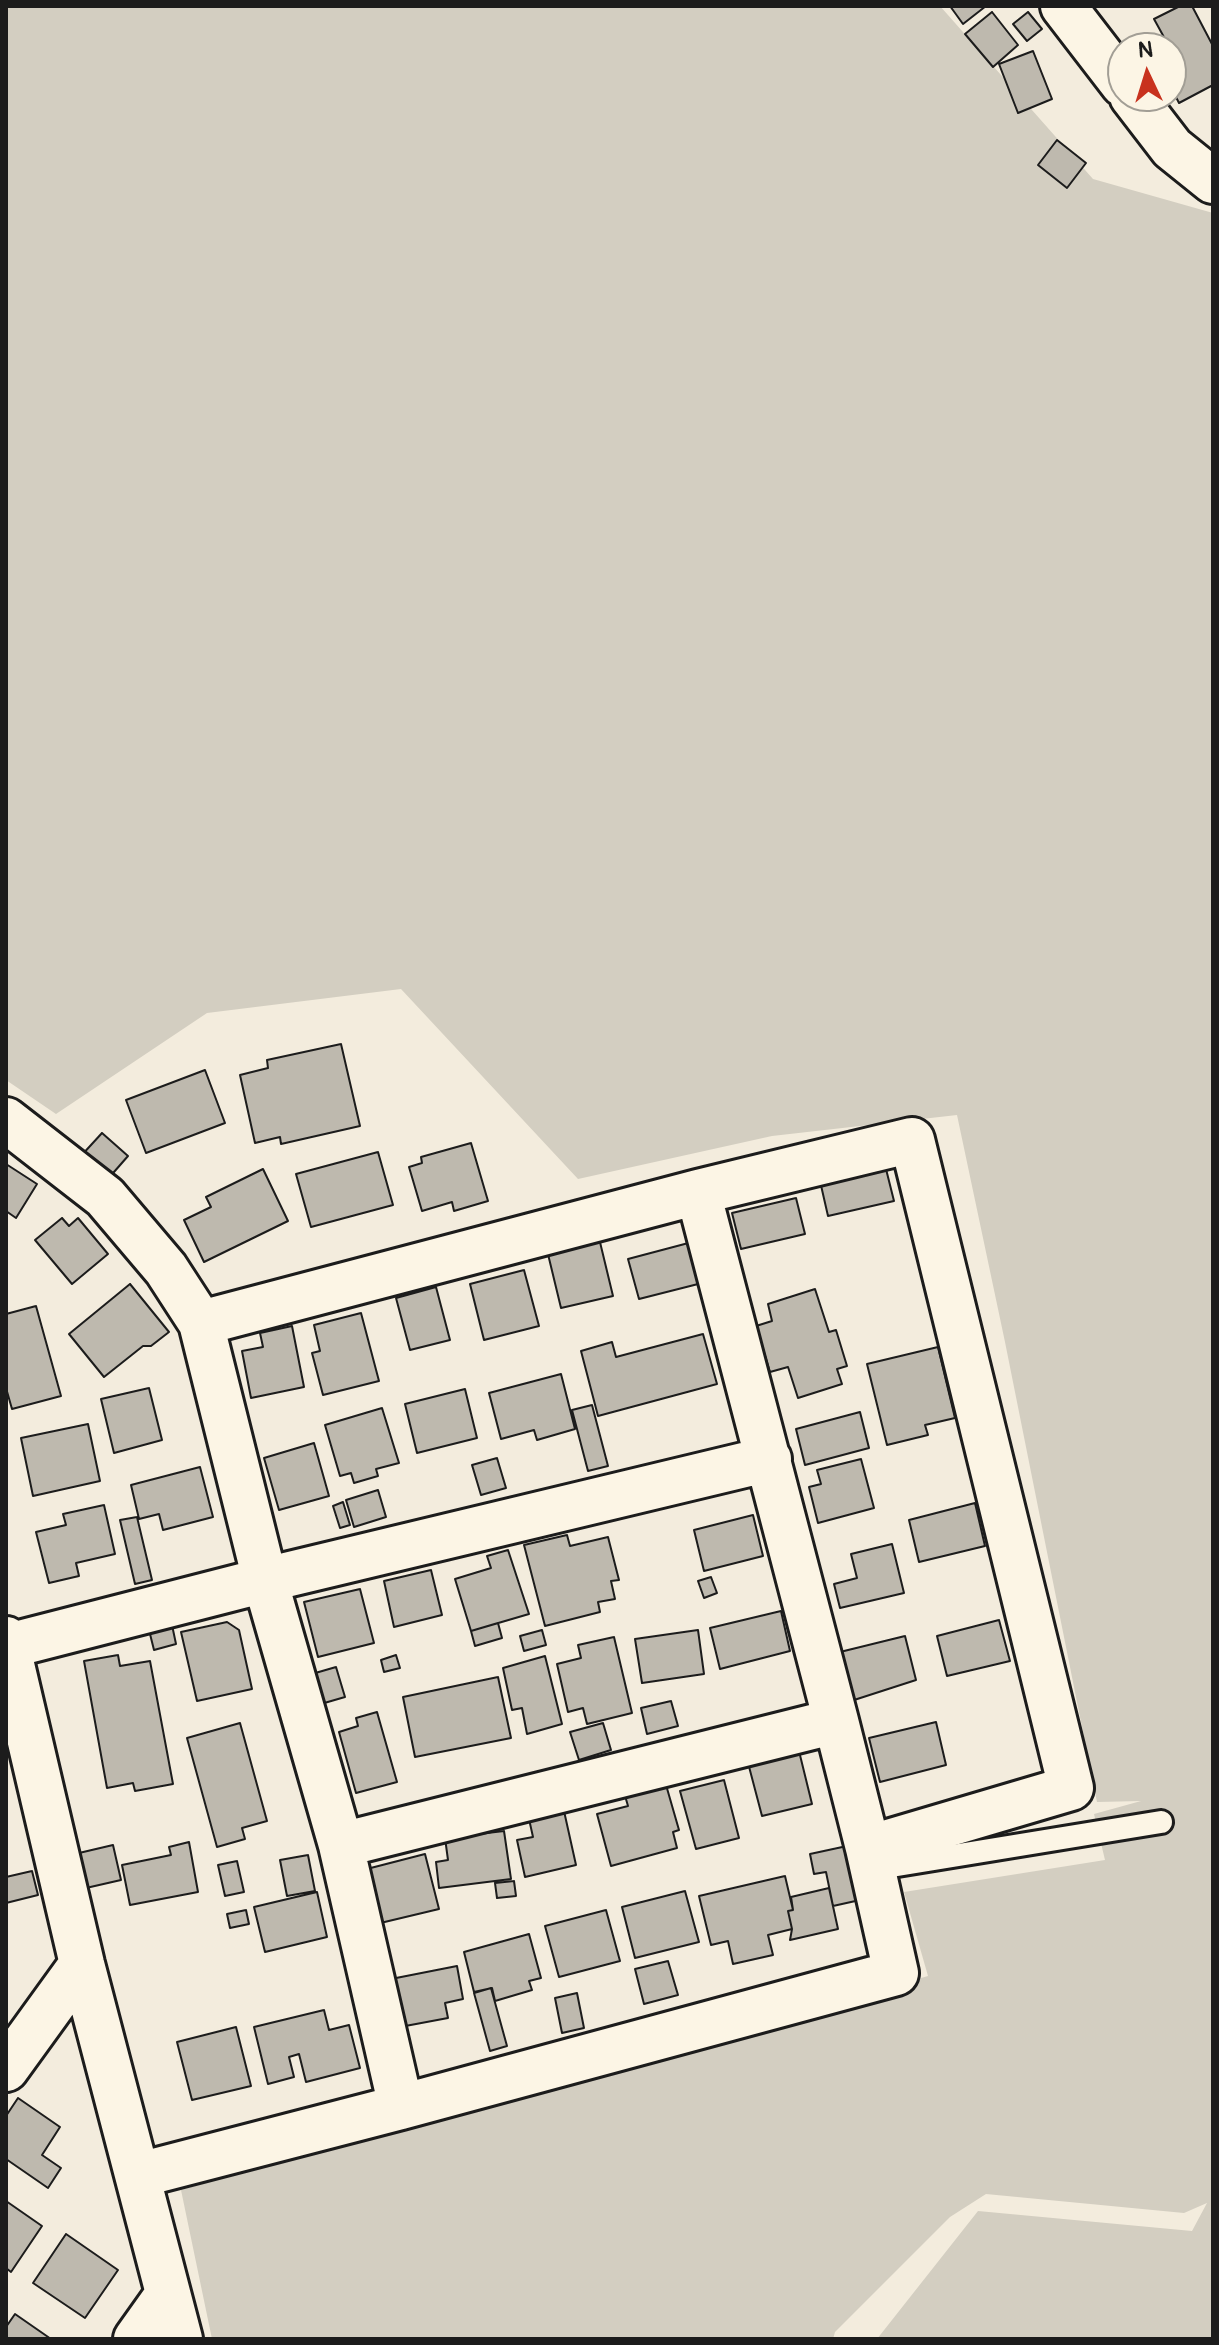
<!DOCTYPE html>
<style>
body{margin:0}
#map{position:relative;width:1219px;height:2345px;overflow:hidden;background:#f3ecdd;font-family:Pangolin,sans-serif}
canvas{display:block}
.frame{position:absolute;inset:0;border:8px solid #1c1c1c;pointer-events:none}
.north{position:absolute;left:1107px;top:32px;width:80px;height:80px;box-sizing:border-box;background:#fcf5e5;border:2px solid #a29e95;border-radius:50%;rotate:356deg;font-size:22px;font-weight:700;line-height:32px;text-align:center;color:#1c1c1c}
.north::after{content:'';display:block;margin:auto;width:28px;height:36px;background:#c8321e;clip-path:polygon(50% 0,100% 100%,50% 72%,0 100%)}
</style>
<div id="map">
<canvas width="1219" height="2345"></canvas>
<div class="frame"></div>
<div class="north">N</div>
</div>
<script>
const ctx = document.querySelector('canvas').getContext('2d');
ctx.lineJoin = 'round';
function fillPath(path, color) { ctx.fillStyle = color; ctx.fill(path, 'evenodd'); }
const poly = rows => new Path2D(rows.map(r => 'M' + r).join(''));
function strokePath(path, color, width, dash) { ctx.strokeStyle = color; ctx.lineWidth = width; ctx.lineCap = dash ? 'butt' : 'round'; ctx.setLineDash(dash || []); ctx.stroke(path); }
const green = poly([
 [6,6,940,6,1093,179,1213,213,1213,2339,877,2339,978,2211,1192,2231,1207,2203,1184,2213,986,2194,950,2217,835,2332,833,2339,212,2339,181,2190,928,1976,904,1892,1105,1860,1094,1814,1141,1801,1097,1802,1005,1342,957,1115,772,1136,578,1179,401,989,207,1013,56,1114,6,1080]
]);
const building = poly([
 [950,6,986,6,963,24,950,6],
 [1180,6,1192,6,1213,46,1213,85,1179,103,1171,87,1171,62,1176,59,1154,19,1180,6],
 [992,12,1018,45,993,67,965,34,992,12],
 [1028,12,1042,29,1027,41,1013,24,1028,12],
 [1033,51,1052,99,1018,113,999,64,1033,51],
 [1057,140,1086,163,1067,188,1038,165,1057,140],
 [341,1044,360,1126,281,1144,280,1137,255,1143,240,1075,268,1068,267,1060,341,1044],
 [205,1070,225,1123,146,1153,126,1100,205,1070],
 [102,1133,128,1156,107,1180,80,1157,102,1133],
 [471,1143,488,1201,454,1211,452,1202,422,1211,409,1167,422,1163,421,1157,471,1143],
 [378,1152,393,1205,311,1227,296,1174,378,1152],
 [6,1164,37,1184,16,1218,6,1211,6,1164],
 [885,1165,894,1201,828,1216,820,1181,885,1165],
 [263,1169,288,1221,204,1262,184,1220,211,1207,206,1197,263,1169],
 [796,1198,805,1234,741,1249,732,1213,796,1198],
 [62,1218,69,1226,78,1218,108,1254,72,1284,35,1240,62,1218],
 [599,1238,613,1296,561,1308,547,1250,599,1238],
 [696,1241,706,1282,639,1299,628,1259,696,1241],
 [524,1270,539,1326,484,1340,470,1284,524,1270],
 [130,1284,169,1332,151,1346,143,1346,104,1377,69,1334,130,1284],
 [436,1287,450,1340,410,1350,396,1298,436,1287],
 [815,1289,829,1332,836,1330,847,1366,837,1369,842,1384,798,1398,788,1367,770,1372,756,1326,772,1321,768,1304,815,1289],
 [36,1306,61,1396,12,1409,6,1388,6,1314,36,1306],
 [361,1313,379,1381,323,1395,312,1353,320,1351,314,1325,361,1313],
 [292,1326,304,1387,251,1398,242,1351,263,1347,260,1333,292,1326],
 [703,1334,717,1384,598,1416,581,1351,612,1342,616,1357,703,1334],
 [938,1347,955,1418,925,1425,928,1435,887,1445,867,1364,938,1347],
 [561,1374,575,1429,537,1440,534,1430,501,1439,489,1393,561,1374],
 [149,1388,162,1440,114,1453,101,1399,149,1388],
 [465,1389,477,1438,417,1453,405,1404,465,1389],
 [592,1405,608,1466,588,1471,572,1410,592,1405],
 [382,1408,399,1463,376,1469,378,1476,354,1483,351,1473,340,1476,325,1425,382,1408],
 [860,1412,869,1448,805,1465,796,1429,860,1412],
 [88,1424,100,1481,33,1496,21,1438,88,1424],
 [314,1443,329,1496,279,1510,264,1458,314,1443],
 [497,1458,506,1488,481,1495,472,1465,497,1458],
 [861,1459,874,1508,818,1523,809,1487,821,1484,817,1470,861,1459],
 [200,1467,213,1517,163,1530,159,1514,139,1519,131,1485,200,1467],
 [378,1490,386,1517,354,1527,346,1500,378,1490],
 [343,1502,350,1525,340,1528,333,1506,343,1502],
 [975,1503,985,1546,919,1562,909,1520,975,1503],
 [104,1505,115,1554,76,1563,79,1576,49,1583,36,1532,66,1525,63,1514,104,1505],
 [753,1515,763,1556,704,1571,694,1530,753,1515],
 [137,1517,152,1580,135,1584,120,1520,137,1517],
 [567,1535,570,1546,608,1537,619,1580,611,1581,615,1599,598,1602,600,1612,545,1626,524,1545,567,1535],
 [892,1544,904,1593,840,1608,834,1584,857,1578,851,1554,892,1544],
 [508,1550,529,1614,471,1631,455,1579,491,1568,487,1556,508,1550],
 [431,1570,442,1615,394,1627,384,1581,431,1570],
 [711,1577,717,1593,704,1598,698,1581,711,1577],
 [360,1589,374,1643,318,1657,304,1602,360,1589],
 [781,1611,790,1651,720,1669,710,1628,781,1611],
 [999,1620,1010,1661,947,1676,937,1636,999,1620],
 [227,1622,239,1630,252,1689,197,1701,181,1632,227,1622],
 [498,1623,502,1638,475,1646,471,1631,498,1623],
 [172,1625,176,1644,154,1650,149,1630,172,1625],
 [542,1630,546,1645,524,1651,520,1636,542,1630],
 [698,1630,704,1674,642,1683,635,1639,698,1630],
 [905,1636,916,1680,851,1701,840,1652,905,1636],
 [614,1637,632,1713,587,1724,583,1708,568,1712,557,1664,581,1658,578,1645,614,1637],
 [118,1655,120,1666,150,1661,173,1784,135,1791,133,1783,107,1788,84,1661,118,1655],
 [396,1655,400,1668,384,1672,381,1660,396,1655],
 [545,1656,562,1724,527,1734,522,1708,512,1710,503,1668,545,1656],
 [336,1667,345,1697,314,1706,305,1676,336,1667],
 [498,1677,511,1738,415,1757,403,1697,498,1677],
 [671,1701,678,1726,647,1734,641,1708,671,1701],
 [377,1712,397,1782,356,1793,339,1732,358,1726,356,1718,377,1712],
 [936,1722,946,1765,880,1782,869,1738,936,1722],
 [240,1723,267,1821,242,1828,245,1839,217,1847,187,1738,240,1723],
 [603,1723,611,1750,579,1760,570,1732,603,1723],
 [798,1747,812,1804,762,1816,747,1759,798,1747],
 [662,1771,679,1830,673,1832,677,1848,611,1866,597,1814,628,1806,621,1782,662,1771],
 [724,1780,739,1838,696,1849,680,1791,724,1780],
 [564,1811,576,1865,525,1877,517,1840,533,1837,529,1819,564,1811],
 [504,1831,511,1879,439,1888,436,1862,448,1860,445,1838,504,1831],
 [189,1842,198,1892,130,1905,122,1865,171,1855,169,1847,189,1842],
 [113,1845,121,1880,86,1888,79,1853,113,1845],
 [847,1846,869,1898,833,1906,826,1872,814,1874,810,1854,847,1846],
 [425,1854,439,1909,372,1925,359,1871,425,1854],
 [308,1855,315,1891,287,1896,280,1860,308,1855],
 [237,1861,244,1892,225,1896,218,1865,237,1861],
 [32,1871,38,1895,6,1903,6,1877,32,1871],
 [785,1876,793,1910,788,1911,792,1929,768,1935,773,1955,733,1964,728,1941,711,1945,699,1896,785,1876],
 [514,1881,516,1896,497,1898,495,1883,514,1881],
 [829,1888,838,1929,790,1940,792,1929,788,1911,793,1910,791,1897,829,1888],
 [685,1891,699,1942,635,1958,622,1907,685,1891],
 [317,1892,327,1937,265,1952,254,1907,317,1892],
 [246,1910,249,1924,230,1928,227,1914,246,1910],
 [606,1910,620,1961,559,1977,545,1926,606,1910],
 [529,1934,541,1978,529,1981,532,1990,495,2001,492,1988,474,1992,464,1952,529,1934],
 [668,1961,678,1995,644,2004,635,1969,668,1961],
 [457,1966,463,1999,445,2003,448,2018,400,2027,391,1979,457,1966],
 [491,1988,507,2046,490,2051,474,1993,491,1988],
 [577,1993,584,2028,562,2033,555,1998,577,1993],
 [324,2010,329,2030,349,2025,360,2068,306,2082,299,2054,289,2057,294,2077,268,2084,254,2027,324,2010],
 [236,2027,251,2086,192,2100,177,2042,236,2027],
 [18,2098,60,2127,42,2155,61,2168,48,2188,6,2159,6,2116,18,2098],
 [6,2201,42,2226,11,2272,6,2268,6,2201],
 [66,2234,118,2270,85,2318,33,2283,66,2234],
 [15,2314,51,2339,6,2339,6,2327,15,2314]
]);
const service = poly([
 [873,1869,1161,1822]
]);
const minor = poly([
 [1063,6,1123,84],
 [1132,96,1172,148,1213,181],
 [6,1120,105,1197,166,1269,201,1323,265,1580,341,1845,401,2107],
 [201,1323,698,1192,912,1140,1071,1788,868,1848],
 [6,1639,82,1964,180,2339],
 [8,1646,265,1580,769,1459],
 [341,1845,836,1721],
 [6,2069,82,1964],
 [139,2175,401,2107,896,1973,868,1848,836,1721,698,1192],
 [136,2339,168,2294]
]);
fillPath(green, '#d3cec1');
fillPath(building, '#beb9ae');
strokePath(building, '#1c1c1c', 2);
strokePath(service, '#1c1c1c', 28);
strokePath(minor, '#1c1c1c', 50);
strokePath(service, '#fcf5e5', 22);
strokePath(minor, '#fcf5e5', 44);
</script>
